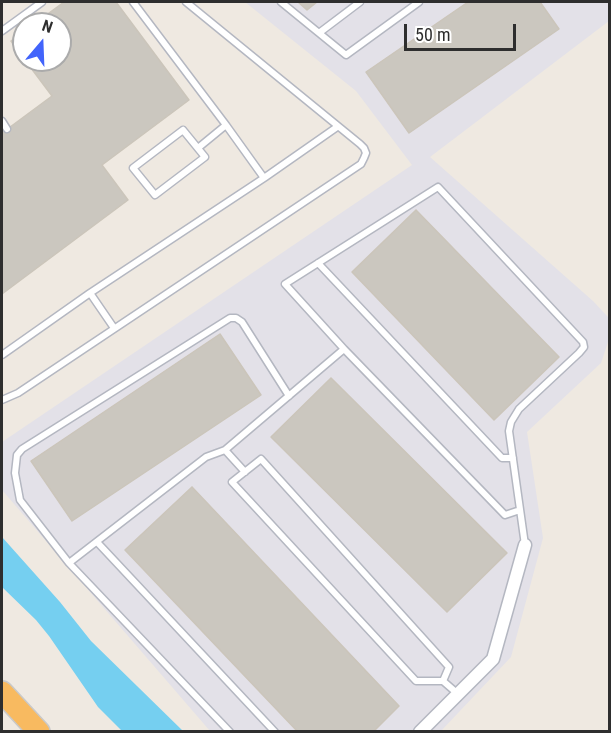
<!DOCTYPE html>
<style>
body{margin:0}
#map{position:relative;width:611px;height:733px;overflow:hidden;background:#efe9e1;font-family:"Roboto Condensed",sans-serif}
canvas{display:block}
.frame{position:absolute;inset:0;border:3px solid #2e2e2e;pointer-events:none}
.north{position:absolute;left:12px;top:12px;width:60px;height:60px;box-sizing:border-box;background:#fff;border:2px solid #ababab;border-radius:50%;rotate:19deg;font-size:16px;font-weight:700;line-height:24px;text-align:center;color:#2e2e2e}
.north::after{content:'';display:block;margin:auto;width:21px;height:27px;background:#4264fb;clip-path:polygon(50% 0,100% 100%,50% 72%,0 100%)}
.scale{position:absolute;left:404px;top:24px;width:112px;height:27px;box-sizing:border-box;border:3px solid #2e2e2e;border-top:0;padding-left:8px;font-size:18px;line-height:21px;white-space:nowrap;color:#2e2e2e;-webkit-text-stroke:4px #fff;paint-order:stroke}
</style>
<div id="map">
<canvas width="611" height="733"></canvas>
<div class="frame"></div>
<div class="north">N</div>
<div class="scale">50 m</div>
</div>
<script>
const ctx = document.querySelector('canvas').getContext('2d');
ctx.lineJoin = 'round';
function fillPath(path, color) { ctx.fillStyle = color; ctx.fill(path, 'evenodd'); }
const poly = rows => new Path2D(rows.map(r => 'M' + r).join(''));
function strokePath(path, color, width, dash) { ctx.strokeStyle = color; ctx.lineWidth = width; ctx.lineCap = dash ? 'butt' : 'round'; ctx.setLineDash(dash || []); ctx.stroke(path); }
const industrial = poly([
 [245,2,609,2,609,21,430,157,593,301,608,317,608,342,601,363,527,432,543,538,511,657,441,731,210,731,2,490,2,442,412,165,356,91]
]);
const water = poly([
 [2,537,60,602,91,641,183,731,122,731,98,707,49,636,36,620,2,587]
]);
const building = poly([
 [64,2,116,2,189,100,102,165,128,200,2,294,2,133,52,96,25,60,60,60,60,24,34,24,64,2],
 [298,2,317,2,307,10,298,2],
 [468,2,540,2,559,29,409,133,366,72,468,2],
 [24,31,24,59,11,41,24,31],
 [416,210,559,357,494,420,352,272,416,210],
 [220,334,261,395,72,521,31,461,220,334],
 [331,378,507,553,447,612,271,437,331,378],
 [192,487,399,706,373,732,298,732,125,550,192,487]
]);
const service = poly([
 [133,2,226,125,198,148],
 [281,2,319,33,360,2],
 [2,31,42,2],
 [319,33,346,55,419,2],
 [2,121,7,129],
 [226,125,264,178,337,127],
 [183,130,205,157,155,195,133,168,183,130],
 [318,263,502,458,513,458],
 [90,293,114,328],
 [344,349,505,515,520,510],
 [2,355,90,293,264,178],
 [2,400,18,393,361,164,364,158,366,153,364,148,360,144,186,2],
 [225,450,206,457,69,563,230,732],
 [245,472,225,450,344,349,285,284,438,187,583,342,584,347,579,353,519,409,511,422,509,431,525,545],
 [97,542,275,732],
 [69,563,20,500,15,473,17,455,22,449,230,318,236,318,242,322,289,396],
 [443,681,449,667,261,459,232,482,416,681,443,681,458,694]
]);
const minor = poly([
 [420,732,493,659,525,545]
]);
const trunk = poly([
 [2,692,39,732]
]);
fillPath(industrial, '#e3e1e8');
fillPath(water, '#75cff0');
fillPath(building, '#cbc7bf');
strokePath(building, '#cbc5ba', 1.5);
strokePath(service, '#b4b7c1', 9);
strokePath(minor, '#b4b7c1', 15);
strokePath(trunk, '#c9c9c9', 24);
strokePath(service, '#fff', 6);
strokePath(minor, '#fff', 12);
strokePath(trunk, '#f8ba60', 21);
</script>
